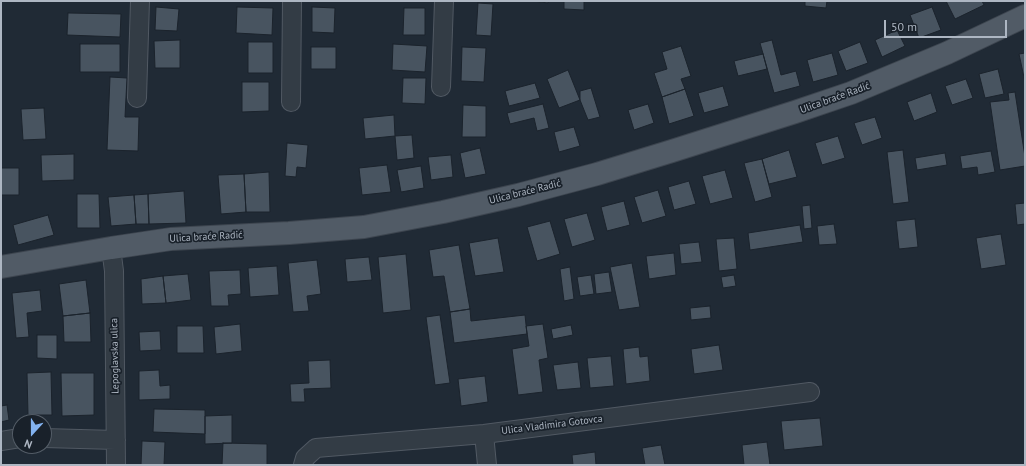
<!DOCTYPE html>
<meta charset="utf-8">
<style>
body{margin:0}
#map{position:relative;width:1026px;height:466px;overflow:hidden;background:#202a35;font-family:"PT Sans",sans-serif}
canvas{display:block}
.frame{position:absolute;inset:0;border:2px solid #adb6c2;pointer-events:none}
.north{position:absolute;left:12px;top:414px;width:40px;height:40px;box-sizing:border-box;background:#19212a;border:1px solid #545d67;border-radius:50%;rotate:201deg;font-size:11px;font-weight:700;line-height:16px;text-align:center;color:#adb6c2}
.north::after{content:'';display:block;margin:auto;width:14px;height:18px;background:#83b3f1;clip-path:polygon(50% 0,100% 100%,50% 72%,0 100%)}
.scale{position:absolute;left:884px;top:20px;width:123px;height:18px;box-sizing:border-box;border:2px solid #adb6c2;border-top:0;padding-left:5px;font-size:12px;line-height:14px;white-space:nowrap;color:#adb6c2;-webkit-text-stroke:3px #19212a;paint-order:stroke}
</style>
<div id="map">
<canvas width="1026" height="466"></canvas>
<div class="frame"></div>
<div class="north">N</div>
<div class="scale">50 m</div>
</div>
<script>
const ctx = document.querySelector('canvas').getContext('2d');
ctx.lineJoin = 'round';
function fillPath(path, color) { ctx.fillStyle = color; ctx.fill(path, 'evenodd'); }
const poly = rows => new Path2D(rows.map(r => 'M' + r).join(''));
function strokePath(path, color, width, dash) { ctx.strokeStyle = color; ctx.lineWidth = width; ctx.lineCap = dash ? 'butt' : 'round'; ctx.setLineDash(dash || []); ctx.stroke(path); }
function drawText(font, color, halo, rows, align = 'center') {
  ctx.font = font + ' "PT Sans",sans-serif'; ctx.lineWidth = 3.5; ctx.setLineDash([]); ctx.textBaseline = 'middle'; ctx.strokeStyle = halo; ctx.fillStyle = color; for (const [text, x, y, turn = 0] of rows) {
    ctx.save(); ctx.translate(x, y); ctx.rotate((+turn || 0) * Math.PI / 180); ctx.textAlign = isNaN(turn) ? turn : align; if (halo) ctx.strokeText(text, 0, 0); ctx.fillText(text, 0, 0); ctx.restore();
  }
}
const building = poly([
 [533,1,548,1,548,3,533,1],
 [564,1,584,1,584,10,564,9,564,1],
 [805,1,827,1,826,8,805,6,805,1],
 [946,1,982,1,984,5,955,19,946,1],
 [478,3,493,4,491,36,476,35,478,3],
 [156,7,179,9,177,31,155,30,156,7],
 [237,7,273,8,272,35,236,33,237,7],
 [312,7,335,8,334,33,312,32,312,7],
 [932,7,941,30,919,38,910,15,932,7],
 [404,8,425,8,425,35,403,35,404,8],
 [68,13,121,14,120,37,67,35,68,13],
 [897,30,905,46,882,57,875,40,897,30],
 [180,40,180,68,155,68,154,41,180,40],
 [772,40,781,75,796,71,800,86,774,93,760,43,772,40],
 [248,42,273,42,273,73,248,73,248,42],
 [860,42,868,63,846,71,838,51,860,42],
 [80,44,120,44,120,72,80,72,80,44],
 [393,44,427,46,425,72,392,70,393,44],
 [681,46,691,76,681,79,685,89,662,97,654,73,667,69,662,52,681,46],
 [311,47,336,47,336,69,311,69,311,47],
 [462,47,486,48,484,82,461,81,462,47],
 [832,53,838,75,813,82,807,60,832,53],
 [1025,53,1025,82,1019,54,1025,53],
 [763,54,767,69,738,76,734,61,763,54],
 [998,69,1004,94,985,98,979,74,998,69],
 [568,70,580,100,559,108,547,79,568,70],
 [110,77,127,78,125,117,139,117,138,151,107,150,110,77],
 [403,78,426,78,425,104,402,103,403,78],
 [966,79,973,98,952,105,945,86,966,79],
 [242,82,269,82,269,111,242,112,242,82],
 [535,83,540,98,509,106,505,91,535,83],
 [723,86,729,106,704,113,698,93,723,86],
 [591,88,600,117,588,120,580,100,580,91,591,88],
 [685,89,694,116,669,124,662,97,685,89],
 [1015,92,1025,157,1025,166,1000,170,990,102,1009,100,1008,93,1015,92],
 [931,93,937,112,914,121,907,102,931,93],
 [543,104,549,128,537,131,534,118,510,124,507,113,543,104],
 [648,104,654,123,634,130,628,110,648,104],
 [463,105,486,106,486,137,462,137,463,105],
 [44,108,46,139,23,140,21,109,44,108],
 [394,115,395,136,365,139,363,118,394,115],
 [875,117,882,138,862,145,854,123,875,117],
 [574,127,580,146,559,152,554,132,574,127],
 [412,135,414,158,397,160,395,136,412,135],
 [838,136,845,158,822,165,815,143,838,136],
 [287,143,308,145,306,168,297,167,296,177,285,176,287,143],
 [480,148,486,174,465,178,460,153,480,148],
 [789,150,797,177,769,184,762,159,789,150],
 [903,150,909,202,893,204,887,152,903,150],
 [991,151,995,172,978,175,977,167,962,169,960,156,991,151],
 [945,153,947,165,917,170,915,158,945,153],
 [74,154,74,180,42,181,41,155,74,154],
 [451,155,453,177,431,180,428,157,451,155],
 [762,159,772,197,755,202,744,163,762,159],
 [387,165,391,192,362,195,359,168,387,165],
 [421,166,424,188,401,192,397,170,421,166],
 [1,168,19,168,19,195,1,195,1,168],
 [725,170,733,198,710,204,702,176,725,170],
 [269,172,270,212,246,212,244,174,269,172],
 [244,174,246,212,221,214,218,175,244,174],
 [689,181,696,204,674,210,668,187,689,181],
 [658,190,666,216,642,223,634,197,658,190],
 [184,191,186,223,149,224,148,194,184,191],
 [77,194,99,194,100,228,77,228,77,194],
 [148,194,149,224,136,224,134,195,148,194],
 [134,195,136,224,111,226,108,197,134,195],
 [624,201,630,225,607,231,601,207,624,201],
 [1025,203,1025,224,1017,225,1015,204,1025,203],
 [810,205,812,228,804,229,802,206,810,205],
 [587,213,595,240,572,247,564,219,587,213],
 [48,215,54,235,18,245,13,225,48,215],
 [915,219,918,247,899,249,896,221,915,219],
 [550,221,560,254,537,261,527,227,550,221],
 [834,224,837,244,819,245,817,226,834,224],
 [800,225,803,242,750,250,748,233,800,225],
 [1001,234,1006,265,981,269,976,238,1001,234],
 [498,238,504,272,475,276,469,243,498,238],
 [734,238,737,269,719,271,716,239,734,238],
 [699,242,702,262,681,264,679,244,699,242],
 [459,245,470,309,450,312,444,276,433,277,429,250,459,245],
 [674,253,676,275,649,279,646,256,674,253],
 [406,254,411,310,383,313,378,257,406,254],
 [369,257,372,280,347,282,345,259,369,257],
 [317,260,321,294,307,296,309,311,293,312,288,263,317,260],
 [632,263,640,307,619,310,610,267,632,263],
 [277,266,279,295,250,297,248,268,277,266],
 [570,267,574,299,564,301,560,269,570,267],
 [240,270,241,294,228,295,229,306,211,306,209,271,240,270],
 [609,272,612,292,596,294,594,274,609,272],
 [188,274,191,300,166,303,163,276,188,274],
 [591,275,594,294,580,296,577,277,591,275],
 [734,275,736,286,723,288,721,277,734,275],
 [163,276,166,303,142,304,141,279,163,276],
 [86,280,90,313,63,316,59,284,86,280],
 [40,290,42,311,27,313,29,337,16,338,12,293,40,290],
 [710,306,711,318,691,320,690,308,710,306],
 [470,309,471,321,525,315,527,334,454,343,450,312,470,309],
 [90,313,91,342,64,342,63,316,90,313],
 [440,315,450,383,435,385,426,317,440,315],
 [240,324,242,351,216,354,214,327,240,324],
 [543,324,548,358,539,360,543,392,518,395,512,349,529,346,526,326,543,324],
 [571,325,573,335,553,339,551,329,571,325],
 [177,326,203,326,204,353,177,353,177,326],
 [160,331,161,350,140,351,139,332,160,331],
 [37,335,57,335,57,359,37,358,37,335],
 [719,345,723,370,694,374,691,349,719,345],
 [639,347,640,357,648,356,650,381,626,384,623,349,639,347],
 [611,356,614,386,590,388,587,358,611,356],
 [330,360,331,388,304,389,305,402,291,402,290,384,309,383,308,361,330,360],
 [578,362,581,388,557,390,553,365,578,362],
 [159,370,160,386,170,385,170,399,139,400,139,371,159,370],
 [51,372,52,415,28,415,27,373,51,372],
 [61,373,94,373,94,415,62,416,61,373],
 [485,376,488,402,461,406,458,379,485,376],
 [7,405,9,420,1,422,1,406,7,405],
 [154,409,205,410,205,434,153,432,154,409],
 [232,415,232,443,205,444,205,416,232,415],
 [820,418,823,446,784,450,781,421,820,418],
 [142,441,165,442,164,465,141,465,142,441],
 [767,442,770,465,744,465,742,445,767,442],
 [223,443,267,444,267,465,222,465,223,443],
 [661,445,665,465,645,465,642,448,661,445],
 [595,452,596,465,573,465,572,455,595,452]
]);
const minor = poly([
 [441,87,444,1],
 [137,98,140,1],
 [291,102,292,1],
 [111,248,114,271,116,465],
 [484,434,487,465],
 [44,438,116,440],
 [1,441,20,438],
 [303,465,305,458,316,448,484,434,810,392]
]);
const major = poly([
 [1,267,111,248,171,239,289,233,364,227,443,212,518,195,597,174,672,151,795,112,851,93,947,53,1025,16]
]);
const streetNames = [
 ["Ulica braće Radić",835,98,-20],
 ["Ulica braće Radić",525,192,-14],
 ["Ulica braće Radić",206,237,-3],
 ["Lepoglavska ulica",115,356,-91],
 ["Ulica Vladimira Gotovca",552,425,-7]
];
fillPath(building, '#485460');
strokePath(building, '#1b232c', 1);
strokePath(minor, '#515963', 20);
strokePath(major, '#3d454f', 24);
strokePath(minor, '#333c45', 18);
strokePath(major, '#515b66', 22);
drawText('10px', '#adb6c2', '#19212a', streetNames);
</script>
